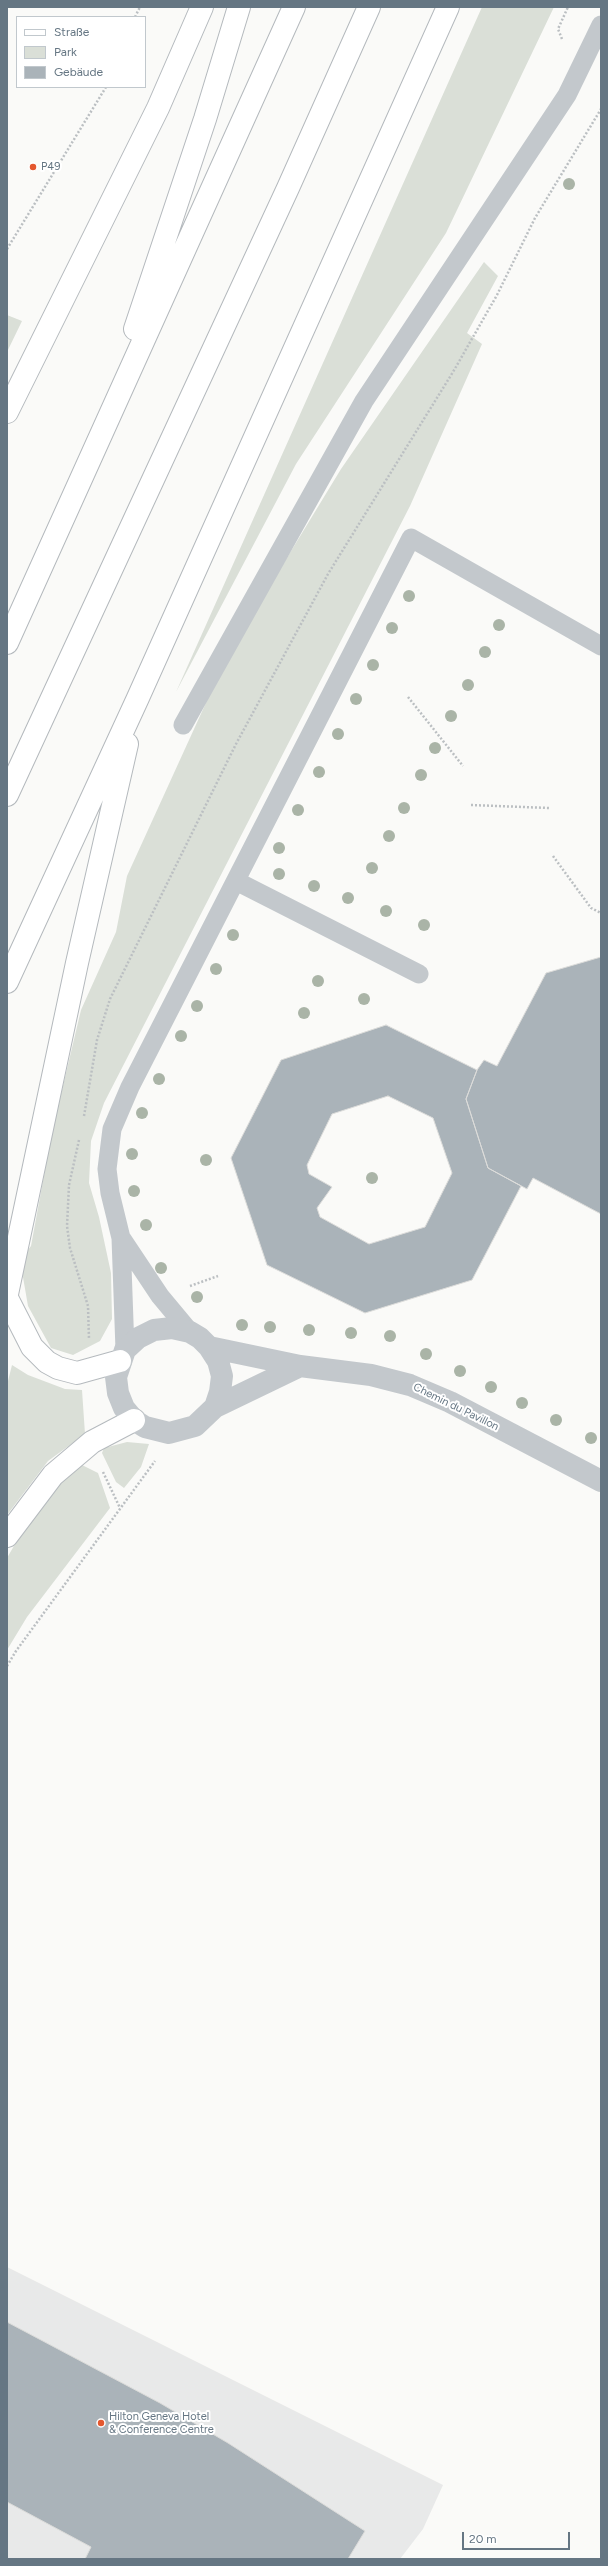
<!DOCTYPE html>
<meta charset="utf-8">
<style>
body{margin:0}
#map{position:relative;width:608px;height:2566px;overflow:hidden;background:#fafaf8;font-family:Figtree,sans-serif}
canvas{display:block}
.frame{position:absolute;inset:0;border:8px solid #657683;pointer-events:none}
.legend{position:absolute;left:16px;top:16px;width:130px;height:72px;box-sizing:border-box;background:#fff;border:1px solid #c1c8cd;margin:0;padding:5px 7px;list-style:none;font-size:12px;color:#657683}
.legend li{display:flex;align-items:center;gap:8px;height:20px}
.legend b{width:20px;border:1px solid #c1c8cd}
.scale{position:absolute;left:462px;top:2532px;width:108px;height:18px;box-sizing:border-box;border:2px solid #657683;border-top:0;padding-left:5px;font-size:12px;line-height:14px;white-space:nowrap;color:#657683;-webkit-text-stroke:3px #fff;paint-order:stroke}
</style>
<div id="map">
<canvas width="608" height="2566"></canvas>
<div class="frame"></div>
<ul class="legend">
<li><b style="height:5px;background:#fff"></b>Straße</li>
<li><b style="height:11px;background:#dadfd7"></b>Park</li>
<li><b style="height:11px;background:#aab3b9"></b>Gebäude</li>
</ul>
<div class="scale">20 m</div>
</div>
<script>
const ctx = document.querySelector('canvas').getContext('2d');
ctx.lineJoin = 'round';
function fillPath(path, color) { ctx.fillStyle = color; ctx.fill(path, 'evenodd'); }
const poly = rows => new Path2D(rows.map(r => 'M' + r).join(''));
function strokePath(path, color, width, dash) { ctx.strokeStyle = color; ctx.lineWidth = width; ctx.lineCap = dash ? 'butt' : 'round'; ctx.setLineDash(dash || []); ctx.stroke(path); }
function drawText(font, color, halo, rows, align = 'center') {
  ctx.font = font + ' Figtree,sans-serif'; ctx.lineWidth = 4; ctx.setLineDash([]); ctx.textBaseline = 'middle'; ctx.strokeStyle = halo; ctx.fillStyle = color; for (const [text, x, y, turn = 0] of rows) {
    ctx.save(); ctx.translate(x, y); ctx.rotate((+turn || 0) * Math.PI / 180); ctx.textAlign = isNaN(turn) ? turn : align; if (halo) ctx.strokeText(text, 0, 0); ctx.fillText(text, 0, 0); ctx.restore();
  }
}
const built = poly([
 [7,2267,443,2485,423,2529,400,2559,7,2559]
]);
const green = poly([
 [482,7,554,7,446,233,296,464,176,692],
 [484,262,498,276,467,333,482,344,410,506,104,1103,91,1141,89,1183,99,1217,111,1273,112,1319,100,1341,73,1355,51,1348,28,1306,20,1260,31,1246,52,1132,81,1010,116,932,127,876,215,683,260,602,341,469],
 [7,315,22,321,7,352],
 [12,1365,28,1375,65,1389,82,1390,85,1434,48,1461,7,1515,7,1385],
 [127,1442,149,1444,141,1467,124,1488,116,1482,102,1453,104,1448],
 [80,1464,98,1473,110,1508,27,1617,7,1650,7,1558,34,1511]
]);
const building = poly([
 [601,957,601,1214,533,1178,527,1189,488,1168,466,1099,477,1070,484,1060,497,1066,546,973,601,957],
 [386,1025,477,1070,466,1099,488,1168,521,1186,472,1280,365,1313,267,1265,231,1158,281,1060,386,1025],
 [388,1096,433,1118,452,1173,425,1227,369,1244,320,1217,317,1208,332,1187,309,1174,307,1165,332,1114,388,1096],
 [7,2322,160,2403,228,2443,365,2531,348,2559,85,2559,91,2547,7,2502,7,2322]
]);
const path = poly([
 [135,17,140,7],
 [562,39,558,29,568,7],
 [7,249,106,87],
 [408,697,463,766],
 [471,805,549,808],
 [553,856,591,908,601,913],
 [84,1116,97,1040,110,999,236,744,328,574,453,372,497,295,535,218,601,109],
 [79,1140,69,1185,67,1226,70,1248,88,1306,89,1339],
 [190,1286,218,1276],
 [103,1472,120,1508],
 [7,1666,16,1651,155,1461]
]);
const lane = poly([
 [183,725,364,401,567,95,601,25],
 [236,881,419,974],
 [122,1239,160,1296,190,1332],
 [125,1350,121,1238,110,1193,107,1169,112,1129,130,1087,411,538,601,646]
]);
const street = poly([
 [209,1347,300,1366,371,1375,410,1385,450,1402,601,1481],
 [215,1407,220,1392,222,1376,218,1361,209,1347,200,1338,190,1332,172,1328,154,1330,138,1338,125,1350,116,1377,118,1393,124,1408,134,1420,145,1427,169,1433,195,1426,215,1407,300,1366]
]);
const primary = poly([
 [7,412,158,108,202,7],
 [7,1298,32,1347,47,1362,58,1368,77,1373,120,1361],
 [7,1536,53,1475,92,1442,134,1420]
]);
const highway = poly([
 [135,329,205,119,239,7],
 [7,643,294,7],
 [7,795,288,188,369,7],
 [7,982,137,700,448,7],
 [7,1294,77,963,127,744]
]);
const trees = [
 [569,184],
 [409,596],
 [499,625],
 [392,628],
 [485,652],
 [373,665],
 [468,685],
 [356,699],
 [451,716],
 [338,734],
 [435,748],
 [319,772],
 [421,775],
 [404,808],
 [298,810],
 [389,836],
 [279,848],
 [372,868],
 [279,874],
 [314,886],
 [348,898],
 [386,911],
 [424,925],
 [233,935],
 [216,969],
 [318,981],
 [364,999],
 [197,1006],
 [304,1013],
 [181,1036],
 [159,1079],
 [142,1113],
 [132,1154],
 [206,1160],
 [372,1178],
 [134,1191],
 [146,1225],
 [161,1268],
 [197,1297],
 [242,1325],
 [270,1327],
 [309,1330],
 [351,1333],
 [390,1336],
 [426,1354],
 [460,1371],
 [491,1387],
 [522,1403],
 [556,1420],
 [591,1438]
];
const markers = [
 [33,167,4,"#e4572e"],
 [101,2423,4,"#e4572e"]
];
const poiNames = [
 ["P49",41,167],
 ["Hilton Geneva Hotel",109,2417],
 ["& Conference Centre",109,2430]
];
const streetNames = [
 ["Chemin du Pavillon",456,1407,26]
];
fillPath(built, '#e8e9e9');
fillPath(green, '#dadfd7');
fillPath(building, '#aab3b9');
strokePath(building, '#dcdcda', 1);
strokePath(primary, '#b5babe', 24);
strokePath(highway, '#b4b9bd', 24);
strokePath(path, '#bbbfc2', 2.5, [2, 2]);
strokePath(lane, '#c3c8cc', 19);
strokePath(street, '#c3c8cc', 22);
strokePath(primary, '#fff', 22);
strokePath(highway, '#fff', 22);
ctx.fillStyle = '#aab4a7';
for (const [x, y] of trees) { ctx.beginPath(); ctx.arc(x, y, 6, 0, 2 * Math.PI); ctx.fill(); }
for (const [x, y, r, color] of markers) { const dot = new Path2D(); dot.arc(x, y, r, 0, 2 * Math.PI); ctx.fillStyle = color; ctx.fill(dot); strokePath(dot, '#fff', 1.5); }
drawText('11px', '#657683', '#fff', poiNames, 'left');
drawText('11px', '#657683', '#fff', streetNames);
</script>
